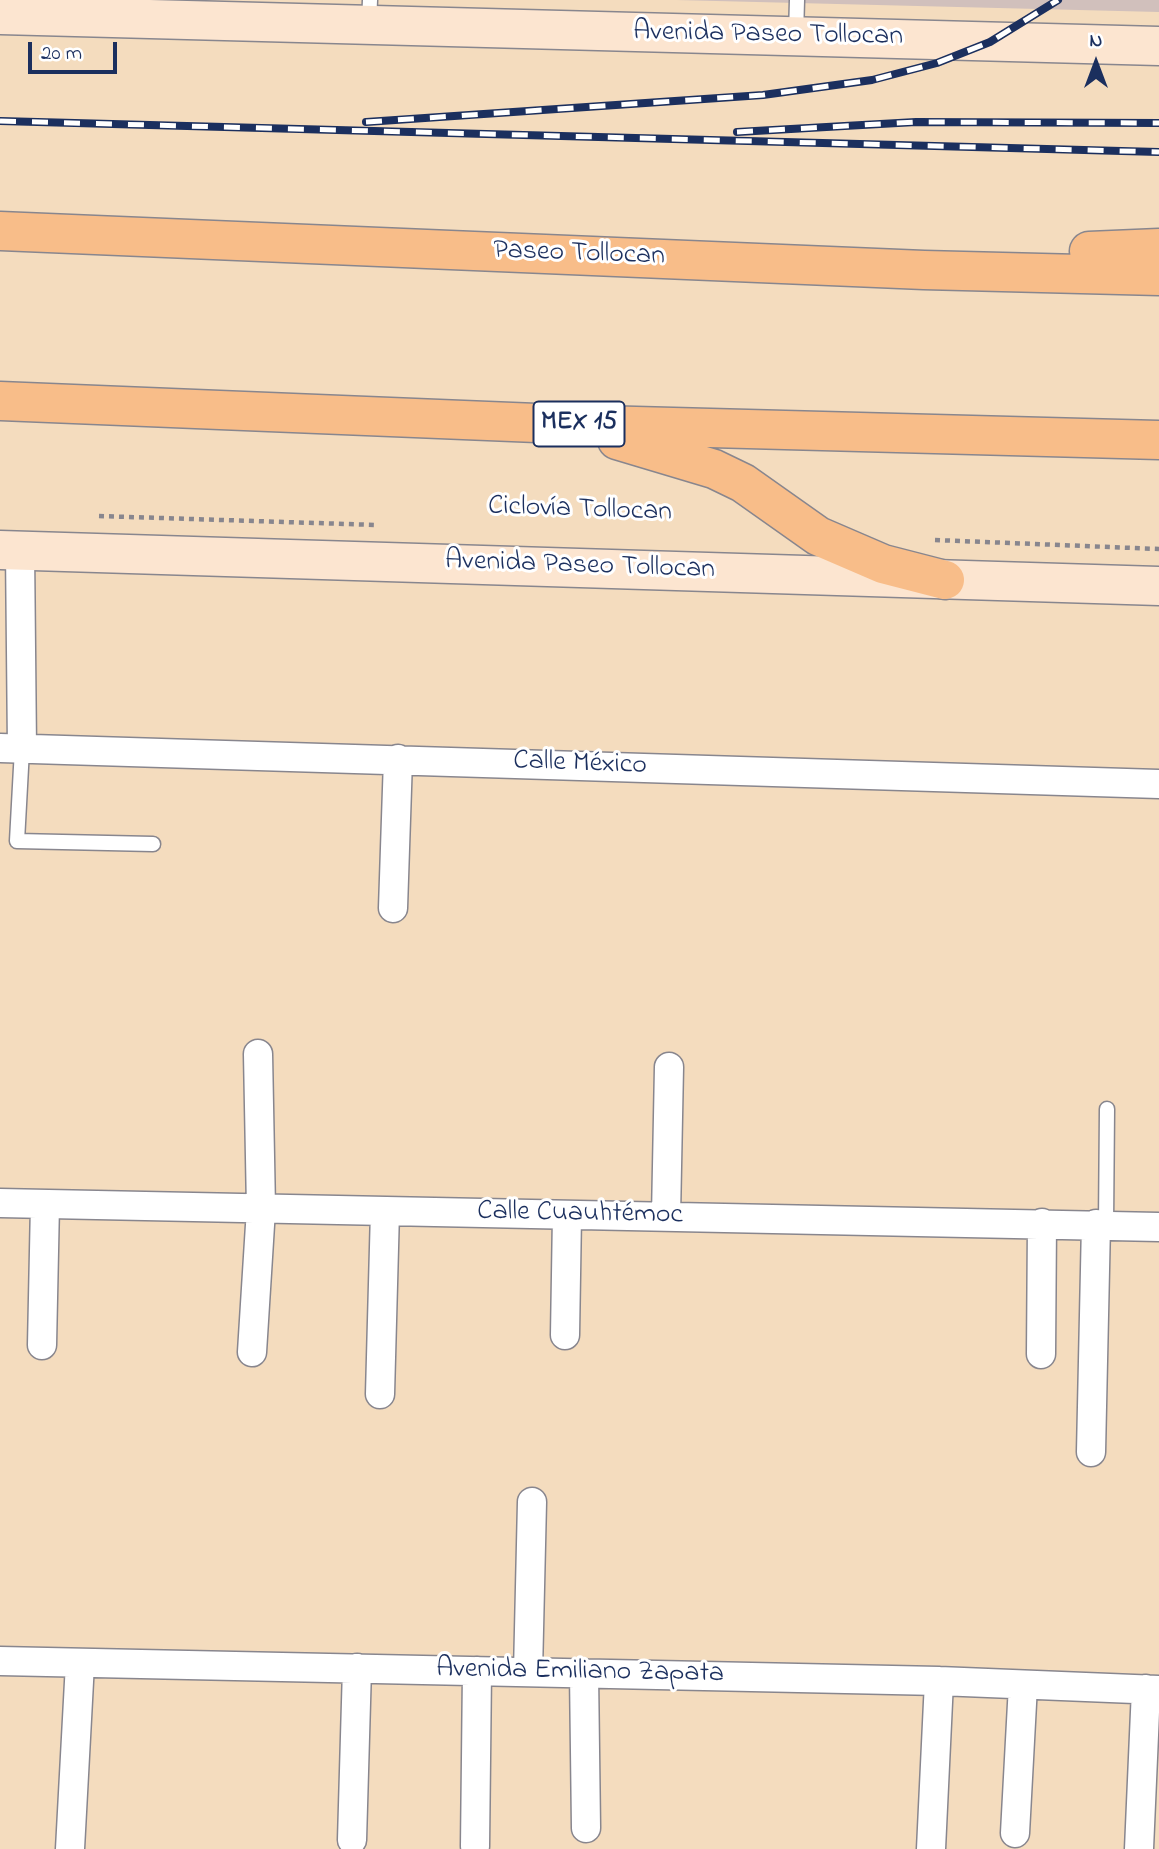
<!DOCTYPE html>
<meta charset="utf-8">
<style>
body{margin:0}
#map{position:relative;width:1159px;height:1849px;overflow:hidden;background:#f4dcbe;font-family:"Indie Flower",sans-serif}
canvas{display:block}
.north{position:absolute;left:1061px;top:28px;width:70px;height:70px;-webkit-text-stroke:5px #fff;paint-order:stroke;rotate:0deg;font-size:19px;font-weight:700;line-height:28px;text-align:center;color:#1b2f5e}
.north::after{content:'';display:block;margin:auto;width:24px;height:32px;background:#1b2f5e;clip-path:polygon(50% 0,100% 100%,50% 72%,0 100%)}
.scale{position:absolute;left:28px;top:42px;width:89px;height:32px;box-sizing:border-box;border:4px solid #1b2f5e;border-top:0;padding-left:9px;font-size:21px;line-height:24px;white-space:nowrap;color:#1b2f5e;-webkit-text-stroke:5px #fff;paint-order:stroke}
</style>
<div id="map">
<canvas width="1159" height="1849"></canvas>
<div class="north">N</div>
<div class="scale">20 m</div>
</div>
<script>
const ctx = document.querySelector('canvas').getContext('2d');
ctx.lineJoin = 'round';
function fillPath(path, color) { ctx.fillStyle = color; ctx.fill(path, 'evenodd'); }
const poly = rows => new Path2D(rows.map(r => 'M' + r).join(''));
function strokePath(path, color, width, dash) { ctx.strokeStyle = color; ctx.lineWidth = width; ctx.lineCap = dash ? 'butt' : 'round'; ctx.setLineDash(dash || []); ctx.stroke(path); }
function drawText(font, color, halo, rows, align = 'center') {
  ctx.font = font + ' "Indie Flower",sans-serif'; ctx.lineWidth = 6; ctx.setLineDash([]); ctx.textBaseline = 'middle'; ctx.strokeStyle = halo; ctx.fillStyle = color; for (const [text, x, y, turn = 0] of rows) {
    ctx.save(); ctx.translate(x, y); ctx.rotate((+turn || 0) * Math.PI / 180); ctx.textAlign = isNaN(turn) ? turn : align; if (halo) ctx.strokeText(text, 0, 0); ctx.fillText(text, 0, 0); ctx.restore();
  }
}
const industrial = poly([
 [676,0,1159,0,1159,12]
]);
const path = poly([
 [99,516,377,525],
 [935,540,1159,549]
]);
const lane = poly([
 [369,24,370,0],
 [796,35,797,0],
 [22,749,17,841,153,844],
 [1106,1224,1107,1109]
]);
const street = poly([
 [20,550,22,749],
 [0,748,1159,784],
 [393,908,398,759],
 [0,1203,1159,1227],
 [666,1216,669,1067],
 [565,1335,567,1215],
 [42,1345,45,1204],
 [252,1352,261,1209,258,1054],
 [1041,1354,1042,1223],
 [380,1394,385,1211],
 [1091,1452,1096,1224],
 [0,1661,939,1681,1159,1690],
 [528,1672,532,1502],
 [584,1673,586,1828],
 [1015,1833,1023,1685],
 [352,1840,357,1668],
 [475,1846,477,1671],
 [70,1849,80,1663],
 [931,1849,939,1681],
 [1139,1849,1146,1689]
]);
const secondary = poly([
 [0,15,1159,46],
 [0,550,1159,586]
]);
const highway = poly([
 [0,231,924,270,1159,276],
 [1089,251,1159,248],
 [0,401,561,424,1159,440],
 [617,440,714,469,743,483,818,536,883,564,945,580]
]);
const rail = poly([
 [0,121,1159,152],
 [366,122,763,95,872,80,937,63,990,42,1058,0],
 [737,132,916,122,1159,123]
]);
const shields = [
 [579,424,91]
];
const shieldNames = [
 ["MEX 15",579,424]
];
const streetNames = [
 ["Avenida Paseo Tollocan",768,36,1],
 ["Paseo Tollocan",579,255,2],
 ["Ciclovía Tollocan",580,511,2],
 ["Avenida Paseo Tollocan",580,567,2],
 ["Calle México",580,765,2],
 ["Calle Cuauhtémoc",580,1215,1],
 ["Avenida Emiliano Zapata",580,1673,1]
];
fillPath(industrial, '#d1c0bc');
strokePath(lane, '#88868e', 17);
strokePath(street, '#88868e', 31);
strokePath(secondary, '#88868e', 41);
strokePath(highway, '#88868e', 41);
strokePath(path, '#88868e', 4.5, [5, 5]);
strokePath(lane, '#fff', 14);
strokePath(street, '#fff', 28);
strokePath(secondary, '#fce5d0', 38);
strokePath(highway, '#f8bd89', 38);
strokePath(rail, '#1b2f5e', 8);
strokePath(rail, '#fff', 5, [16]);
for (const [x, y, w] of shields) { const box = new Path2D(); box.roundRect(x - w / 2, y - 22.5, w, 45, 5); ctx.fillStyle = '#fff'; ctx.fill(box); strokePath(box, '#1b2f5e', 2); }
drawText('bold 26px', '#1b2f5e', null, shieldNames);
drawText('28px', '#1b2f5e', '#fff', streetNames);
</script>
